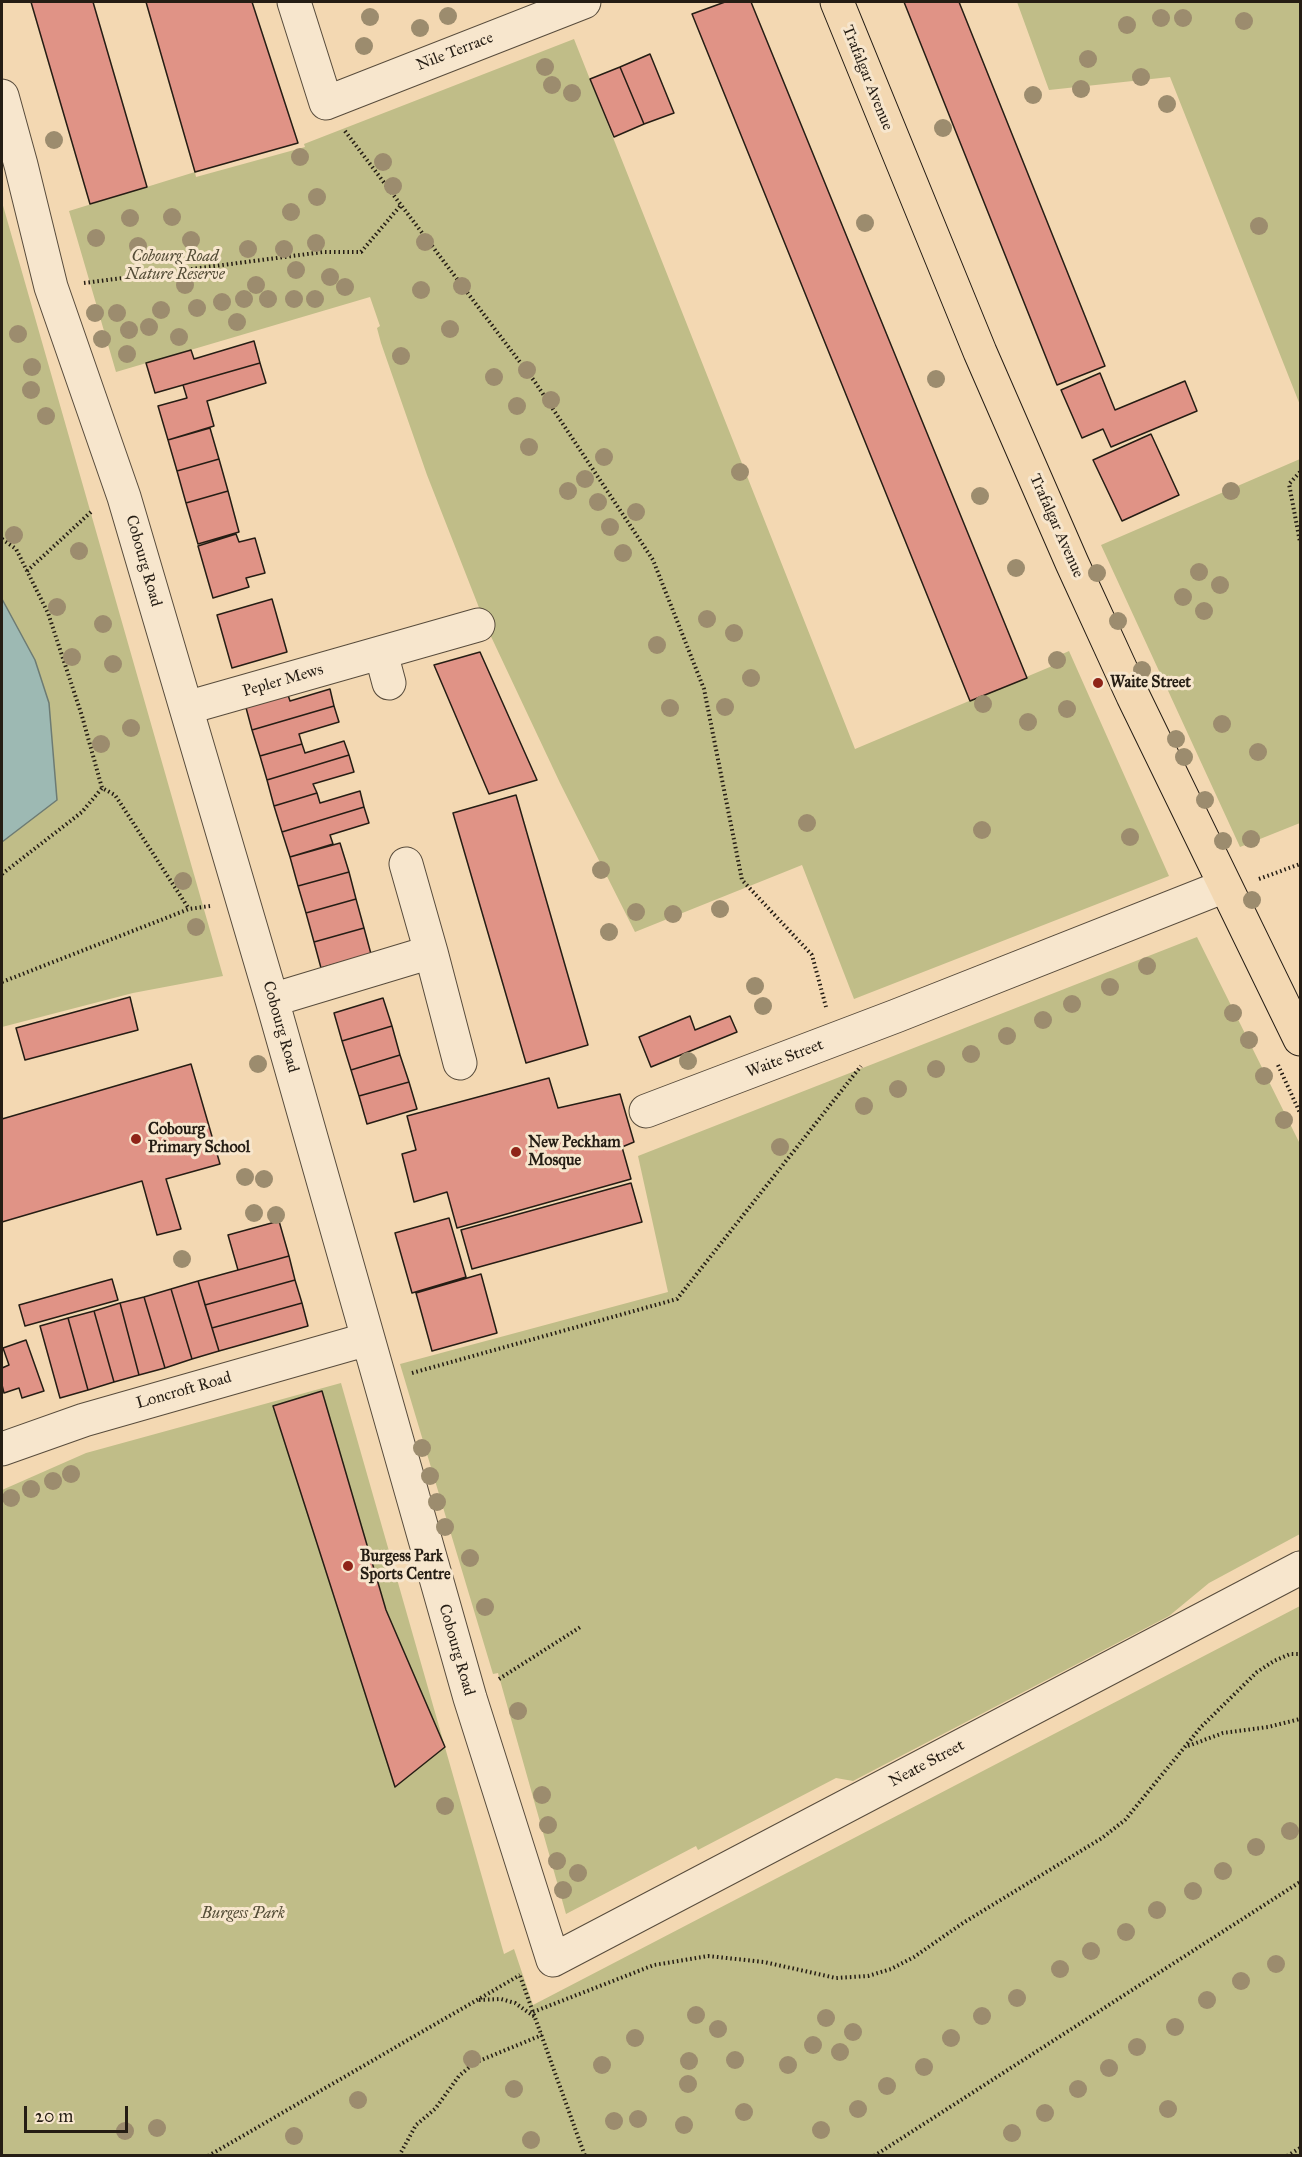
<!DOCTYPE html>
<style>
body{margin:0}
#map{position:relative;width:1302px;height:2157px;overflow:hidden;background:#f3d8b2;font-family:"IM FELL Great Primer",serif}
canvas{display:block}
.frame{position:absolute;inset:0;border:3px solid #251d14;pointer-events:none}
.scale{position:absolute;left:24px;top:2106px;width:104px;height:27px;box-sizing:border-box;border:3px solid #251d14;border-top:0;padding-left:8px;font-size:18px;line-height:21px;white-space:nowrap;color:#251d14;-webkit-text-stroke:4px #f7e6cd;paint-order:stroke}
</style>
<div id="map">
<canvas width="1302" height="2157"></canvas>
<div class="frame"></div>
<div class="scale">20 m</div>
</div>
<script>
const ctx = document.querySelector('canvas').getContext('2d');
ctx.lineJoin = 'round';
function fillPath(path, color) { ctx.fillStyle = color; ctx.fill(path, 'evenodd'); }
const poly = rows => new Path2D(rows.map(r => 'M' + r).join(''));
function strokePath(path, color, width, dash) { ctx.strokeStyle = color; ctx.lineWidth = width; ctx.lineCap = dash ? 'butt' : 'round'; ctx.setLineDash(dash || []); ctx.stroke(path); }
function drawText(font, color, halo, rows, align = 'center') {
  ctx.font = font + ' "IM FELL Great Primer",serif'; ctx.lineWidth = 6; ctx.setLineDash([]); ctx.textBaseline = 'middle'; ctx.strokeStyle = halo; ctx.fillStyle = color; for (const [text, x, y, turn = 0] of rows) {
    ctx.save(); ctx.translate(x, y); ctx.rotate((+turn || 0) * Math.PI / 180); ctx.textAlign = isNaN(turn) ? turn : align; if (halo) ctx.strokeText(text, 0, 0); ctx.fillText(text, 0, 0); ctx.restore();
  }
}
const green = poly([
 [1017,2,1300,2,1300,405,1170,77,1049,90],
 [574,39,855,749,1057,664,1058,656,1069,651,1169,876,854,999,802,865,635,932,560,783,487,628,427,475,381,343,377,328,380,326,370,297,116,372,69,211,195,172,196,177,305,147,304,144],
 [2,202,223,976,133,993,2,1027],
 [1300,459,1300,823,1240,847,1101,545],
 [1197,937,1300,1144,1300,1534,1209,1583,1169,1616,853,1781,836,1778,698,1850,696,1846,566,1914,498,1673,493,1674,400,1364,668,1292,638,1156],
 [341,1383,504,1954,514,1949,533,2005,1300,1606,1300,2155,2,2155,2,1490,86,1453]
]);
const water = poly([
 [2,599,35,660,49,703,57,800,2,842,2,599]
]);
const building = poly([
 [31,2,93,2,147,187,90,204,31,2],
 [146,2,252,2,298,143,195,172,146,2],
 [725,2,751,2,1027,678,970,701,692,14,725,2],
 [904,2,959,2,1105,366,1057,385,904,2],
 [650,54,674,113,644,124,620,67,650,54],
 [620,67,644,124,614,137,590,79,620,67],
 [254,341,260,363,155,393,146,363,191,350,194,359,254,341],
 [260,363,266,383,207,401,214,426,168,440,158,406,187,398,183,385,260,363],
 [1100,373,1115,410,1185,381,1197,411,1111,447,1103,429,1082,438,1061,390,1100,373],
 [210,428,219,459,177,471,168,440,210,428],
 [1151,434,1179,495,1122,521,1093,460,1151,434],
 [219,459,228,491,186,503,177,471,219,459],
 [228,491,239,532,198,544,186,503,228,491],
 [236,534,239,542,255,538,265,573,246,578,249,587,213,598,198,546,236,534],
 [272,599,287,652,232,668,217,615,272,599],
 [480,652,537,780,489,794,434,665,480,652],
 [330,689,334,706,252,730,245,704,287,692,290,701,330,689],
 [334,706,339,722,299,734,302,744,260,756,252,730,334,706],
 [344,741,349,755,267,780,260,756,302,744,305,753,344,741],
 [349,755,354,772,313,784,317,793,274,806,267,780,349,755],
 [360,791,364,807,282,832,274,806,317,793,320,803,360,791],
 [516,795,588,1045,526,1063,453,813,516,795],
 [364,807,369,823,330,835,333,844,290,857,282,832,364,807],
 [340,843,349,872,298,886,290,857,340,843],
 [349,872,356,899,306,913,298,886,349,872],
 [356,899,364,928,314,942,306,913,356,899],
 [364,928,371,954,321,968,314,942,364,928],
 [130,997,138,1030,25,1060,16,1028,130,997],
 [383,998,392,1026,342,1041,334,1013,383,998],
 [690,1016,695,1030,730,1016,737,1032,651,1067,639,1037,690,1016],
 [392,1026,400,1055,351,1070,342,1041,392,1026],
 [400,1055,409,1082,359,1096,351,1070,400,1055],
 [191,1064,220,1164,166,1179,181,1229,157,1235,142,1181,2,1222,2,1119,191,1064],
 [549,1078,558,1108,620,1094,634,1142,622,1147,631,1179,457,1228,447,1192,414,1202,402,1154,416,1150,407,1116,549,1078],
 [409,1082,417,1109,367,1124,359,1096,409,1082],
 [631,1183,642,1222,472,1269,461,1230,631,1183],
 [449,1218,466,1277,412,1293,395,1233,449,1218],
 [279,1221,289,1256,238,1270,228,1235,279,1221],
 [289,1256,295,1280,205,1305,198,1281,289,1256],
 [481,1274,497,1333,432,1351,416,1293,481,1274],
 [112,1279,118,1300,25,1326,19,1305,112,1279],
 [295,1280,302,1303,212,1328,205,1305,295,1280],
 [198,1281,219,1351,192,1359,171,1289,198,1281],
 [171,1289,192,1359,165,1368,144,1297,171,1289],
 [144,1297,165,1368,139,1375,120,1303,144,1297],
 [120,1303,139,1375,114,1382,94,1311,120,1303],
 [302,1303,308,1326,219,1351,212,1328,302,1303],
 [94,1311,114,1382,88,1390,68,1318,94,1311],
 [68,1318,88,1390,60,1398,40,1326,68,1318],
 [26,1340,44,1391,22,1398,19,1388,4,1393,2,1385,2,1368,9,1365,3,1348,26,1340],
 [322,1391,386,1610,445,1747,395,1787,273,1406,322,1391]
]);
const path = poly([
 [345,131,535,382,653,560,704,689,742,880,812,955,826,1007],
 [84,283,323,252,361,252,401,205],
 [1300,472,1289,484,1300,542],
 [2,539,16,549,48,613,82,716,102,788,115,795,189,909],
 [27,571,92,511],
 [2,874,82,812,102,788],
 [1259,879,1300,864],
 [2,982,189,909,210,906],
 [1278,1065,1300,1113],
 [412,1373,677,1299,861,1066],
 [499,1679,582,1626],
 [1188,1746,1223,1733,1268,1727,1300,1719],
 [520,1976,585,2156],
 [479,2000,501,1999,515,2003,535,2017],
 [533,2012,654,1965,708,1956,764,1962,836,1978,868,1976,891,1969,914,1957,963,1923,1102,1838,1125,1820,1201,1727,1257,1672,1274,1661,1290,1654,1300,1654],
 [208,2156,520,1975],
 [399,2156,416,2125,435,2109,459,2076,474,2063,542,2035],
 [874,2156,1300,1882],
 [1287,2156,1300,2148]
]);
const minor = poly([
 [294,2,326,103,584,2],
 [2,96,21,165,51,287,124,497,272,1000,470,1698,553,1960,1300,1568],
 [381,653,389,683],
 [186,708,478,625],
 [431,952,460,1063],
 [272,1000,431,952,406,864],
 [646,1111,896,1016,1225,886],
 [2,1449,84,1420,368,1339]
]);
const major = poly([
 [837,2,980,352,1072,563,1133,696,1300,1039]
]);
const trees = [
 [448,16],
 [370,17],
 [1161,18],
 [1183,18],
 [1244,21],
 [1127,25],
 [420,28],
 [364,46],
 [1088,59],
 [545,67],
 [1141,77],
 [552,85],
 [1081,89],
 [572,93],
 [1033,95],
 [1167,104],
 [943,128],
 [54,140],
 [300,157],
 [383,162],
 [393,186],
 [317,197],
 [291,212],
 [172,217],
 [130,218],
 [865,223],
 [1259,226],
 [96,238],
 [191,240],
 [425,242],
 [316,243],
 [138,246],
 [248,249],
 [284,249],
 [296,270],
 [330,277],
 [185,285],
 [256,285],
 [462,286],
 [345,287],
 [421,290],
 [244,299],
 [268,299],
 [294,299],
 [315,299],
 [222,302],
 [197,308],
 [161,310],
 [95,313],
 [117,313],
 [237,322],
 [149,327],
 [450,329],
 [129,330],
 [18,334],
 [179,337],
 [102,339],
 [127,354],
 [401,356],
 [32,367],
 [527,370],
 [494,377],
 [936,379],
 [31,390],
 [551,400],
 [517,406],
 [46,416],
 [529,447],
 [604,457],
 [740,472],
 [585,479],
 [568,491],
 [1231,491],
 [980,496],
 [598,502],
 [636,512],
 [610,527],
 [14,535],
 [79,551],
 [623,553],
 [1016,568],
 [1199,572],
 [1097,573],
 [1220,585],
 [1183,597],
 [57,607],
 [1204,611],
 [707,619],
 [1118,621],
 [103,624],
 [734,633],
 [657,645],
 [72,657],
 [1057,660],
 [113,664],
 [1142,670],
 [751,678],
 [983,704],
 [725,707],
 [670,708],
 [1067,709],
 [1028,722],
 [1222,724],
 [131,728],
 [1176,739],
 [101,744],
 [1258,752],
 [1184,757],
 [1205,800],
 [807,823],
 [982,830],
 [1130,837],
 [1251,839],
 [1223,841],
 [601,870],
 [183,881],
 [1252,900],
 [720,909],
 [636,912],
 [673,914],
 [196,927],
 [609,932],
 [1147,966],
 [755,986],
 [1110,987],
 [1072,1004],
 [763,1006],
 [1233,1013],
 [1043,1020],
 [1007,1036],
 [1249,1040],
 [971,1054],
 [688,1061],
 [258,1064],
 [936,1069],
 [1264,1076],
 [898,1089],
 [864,1106],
 [1284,1120],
 [780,1147],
 [245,1177],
 [264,1179],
 [254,1213],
 [276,1215],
 [182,1259],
 [422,1448],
 [71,1474],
 [430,1476],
 [53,1481],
 [31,1489],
 [11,1498],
 [437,1502],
 [445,1527],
 [470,1558],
 [485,1607],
 [518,1711],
 [542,1795],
 [445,1806],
 [548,1825],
 [1290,1831],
 [1256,1847],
 [557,1861],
 [1223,1871],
 [578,1873],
 [563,1890],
 [1193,1891],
 [1157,1910],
 [1126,1932],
 [1091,1951],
 [1276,1964],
 [1060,1969],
 [1241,1981],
 [1017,1998],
 [1207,2000],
 [696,2015],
 [982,2016],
 [826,2018],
 [1175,2027],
 [718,2029],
 [853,2032],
 [635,2038],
 [951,2038],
 [813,2045],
 [1137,2047],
 [840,2052],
 [472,2059],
 [735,2060],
 [689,2061],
 [602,2065],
 [788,2065],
 [924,2067],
 [1109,2068],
 [688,2084],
 [887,2086],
 [514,2089],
 [1078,2089],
 [358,2100],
 [858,2109],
 [1168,2109],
 [744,2112],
 [1045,2113],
 [638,2119],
 [614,2121],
 [684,2125],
 [157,2128],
 [821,2130],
 [125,2131],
 [1012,2133],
 [294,2136],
 [531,2140]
];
const markers = [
 [1098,683,6,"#8f2418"],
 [136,1139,6,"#8f2418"],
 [516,1152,6,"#8f2418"],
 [348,1566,6,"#8f2418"]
];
const streetNames = [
 ["Nile Terrace",455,52,-21],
 ["Trafalgar Avenue",867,78,68],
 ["Trafalgar Avenue",1056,526,66],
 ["Cobourg Road",143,561,74],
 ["Pepler Mews",283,681,-16],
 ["Cobourg Road",280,1027,74],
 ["Waite Street",785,1059,-21],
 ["Loncroft Road",184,1391,-16],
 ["Cobourg Road",456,1650,74],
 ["Neate Street",927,1764,-28]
];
const parkNames = [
 ["Cobourg Road",175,257],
 ["Nature Reserve",175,275],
 ["Burgess Park",243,1914]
];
const poiNames = [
 ["Waite Street",1110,683],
 ["Cobourg",148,1130],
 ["Primary School",148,1148],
 ["New Peckham",528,1143],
 ["Mosque",528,1161],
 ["Burgess Park",360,1557],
 ["Sports Centre",360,1575]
];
fillPath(green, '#c0bd88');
fillPath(water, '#9db9b3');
strokePath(water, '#6d7b73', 1.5);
fillPath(building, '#e09386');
strokePath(building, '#251d14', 1.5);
strokePath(minor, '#584c3c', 35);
strokePath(major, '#251d14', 35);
strokePath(path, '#251d14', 4, [1.5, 3]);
strokePath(minor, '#f7e6cd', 33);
strokePath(major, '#f3d8b2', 33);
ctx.fillStyle = '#9c8c6e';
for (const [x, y] of trees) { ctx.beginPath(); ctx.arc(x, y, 9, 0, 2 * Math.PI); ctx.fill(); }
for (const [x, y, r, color] of markers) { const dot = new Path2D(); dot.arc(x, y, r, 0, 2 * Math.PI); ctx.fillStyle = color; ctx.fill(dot); strokePath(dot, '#f7e6cd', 2); }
drawText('16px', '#251d14', '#f7e6cd', streetNames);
drawText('italic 16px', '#544d37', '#f7e6cd', parkNames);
drawText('bold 16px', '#251d14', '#f7e6cd', poiNames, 'left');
</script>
